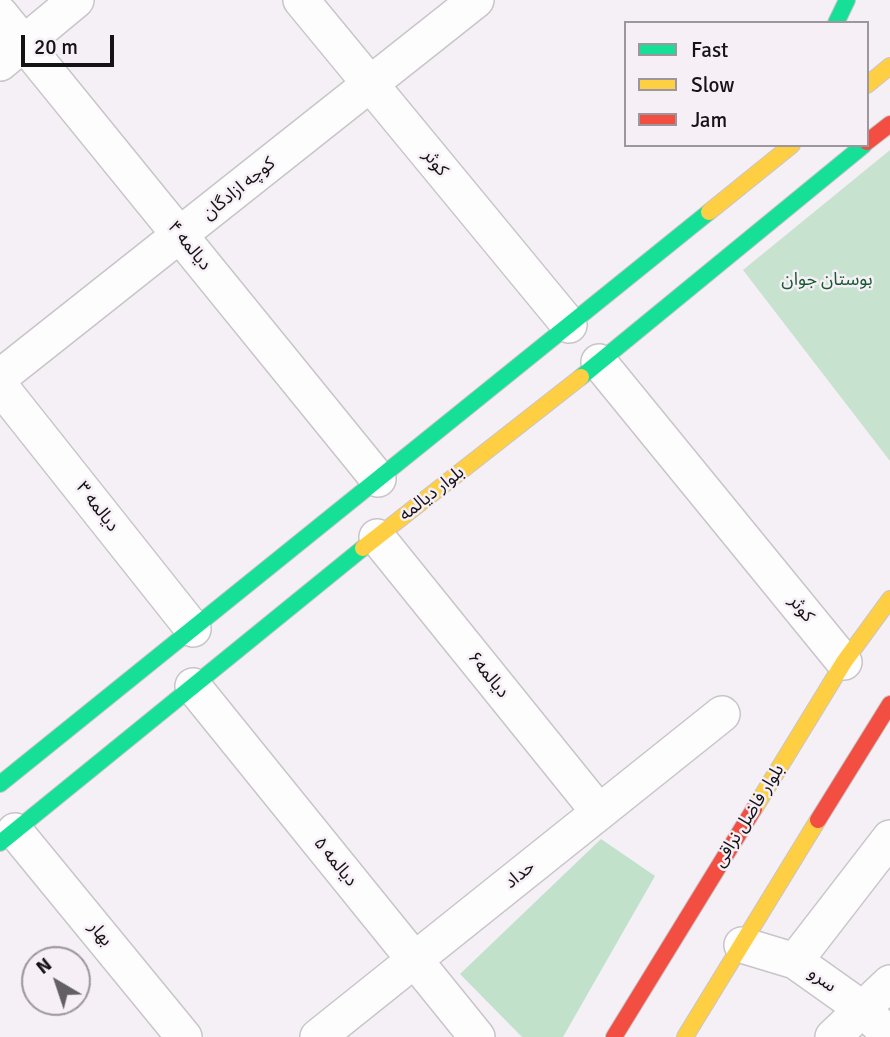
<!DOCTYPE html>
<meta charset="utf-8">
<style>
body{margin:0}
#map{position:relative;width:890px;height:1037px;overflow:hidden;background:#f5f0f5;font-family:Signika,sans-serif}
canvas{display:block}
.legend{position:absolute;left:624px;top:21px;width:245px;height:126px;box-sizing:border-box;background:#f6eff6;border:2px solid #9c979c;margin:0;padding:9px 12px;list-style:none;font-size:21px;color:#151315}
.legend li{display:flex;align-items:center;gap:14px;height:35px}
.legend b{width:35px;border:2px solid #9c979c}
.north{position:absolute;left:21px;top:946px;width:70px;height:70px;box-sizing:border-box;background:#f6eff6;border:2px solid #9c979c;border-radius:50%;rotate:321deg;font-size:19px;font-weight:700;line-height:28px;text-align:center;color:#151315}
.north::after{content:'';display:block;margin:auto;width:24px;height:32px;background:#636063;clip-path:polygon(50% 0,100% 100%,50% 72%,0 100%)}
.scale{position:absolute;left:21px;top:35px;width:93px;height:32px;box-sizing:border-box;border:4px solid #151315;border-top:0;padding-left:9px;font-size:21px;line-height:24px;white-space:nowrap;color:#151315;-webkit-text-stroke:5px #f6eff6;paint-order:stroke}
</style>
<div id="map">
<canvas width="890" height="1037"></canvas>
<ul class="legend">
<li><b style="height:9px;background:#16e098"></b>Fast</li>
<li><b style="height:9px;background:#ffcf43"></b>Slow</li>
<li><b style="height:9px;background:#f24e42"></b>Jam</li>
</ul>
<div class="north">N</div>
<div class="scale">20 m</div>
</div>
<script>
const ctx = document.querySelector('canvas').getContext('2d');
ctx.lineJoin = 'round';
function fillPath(path, color) { ctx.fillStyle = color; ctx.fill(path, 'evenodd'); }
const poly = rows => new Path2D(rows.map(r => 'M' + r).join(''));
function strokePath(path, color, width, dash) { ctx.strokeStyle = color; ctx.lineWidth = width; ctx.lineCap = dash ? 'butt' : 'round'; ctx.setLineDash(dash || []); ctx.stroke(path); }
function drawText(font, color, halo, rows, align = 'center') {
  ctx.font = font + ' Signika,"Noto Sans Arabic",sans-serif'; ctx.lineWidth = 5; ctx.setLineDash([]); ctx.textBaseline = 'middle'; ctx.strokeStyle = halo; ctx.fillStyle = color; for (const [text, x, y, turn = 0] of rows) {
    ctx.save(); ctx.translate(x, y); ctx.rotate((+turn || 0) * Math.PI / 180); ctx.textAlign = isNaN(turn) ? turn : align; if (halo) ctx.strokeText(text, 0, 0); ctx.fillText(text, 0, 0); ctx.restore();
  }
}
const green = poly([
 [890,150,890,461,743,270]
]);
const forest = poly([
 [601,839,655,876,563,1037,522,1037,460,974]
]);
const street = poly([
 [301,0,569,325],
 [0,14,378,479],
 [0,63,76,0],
 [599,362,844,662],
 [0,377,476,0],
 [0,386,193,629],
 [377,537,599,812],
 [193,686,477,1037],
 [15,831,184,1037],
 [742,945,795,961,864,1010,890,1036],
 [795,961,890,838],
 [318,1037,722,714],
 [833,1037,890,983]
]);
const fast = poly([
 [836,23,847,0],
 [581,377,864,145],
 [0,784,709,212],
 [0,843,363,548]
]);
const slow = poly([
 [867,85,890,66],
 [709,212,792,145],
 [363,548,581,377],
 [754,809,844,662,890,599],
 [685,1037,818,820]
]);
const jam = poly([
 [867,142,890,124],
 [818,820,890,704],
 [614,1037,754,809]
]);
const streetNames = [
 ["کوثر",435,163,51],
 ["کوچه ازادگان",239,189,-39],
 ["دیالمه ۴",189,246,51],
 ["بلوار دیالمه",432,494,-38],
 ["دیالمه ۳",97,507,52],
 ["کوثر",801,609,51],
 ["دیالمه۶",488,675,51],
 ["بلوار فاضل نراقی",749,816,-58],
 ["دیالمه ۵",335,862,51],
 ["حداد",520,875,-39],
 ["بهار",100,934,51],
 ["سرو",822,980,36]
];
const parkNames = [
 ["بوستان جوان",827,280]
];
fillPath(green, '#c7e2cf');
fillPath(forest, '#c1e1ca');
strokePath(street, '#c8c5c8', 38);
strokePath(fast, '#c8c5c8', 18);
strokePath(slow, '#c8c5c8', 18);
strokePath(jam, '#c8c5c8', 18);
strokePath(street, '#fefdfe', 35);
strokePath(fast, '#16e098', 16);
strokePath(slow, '#ffcf43', 16);
strokePath(jam, '#f24e42', 16);
drawText('18px', '#151315', '#f6eff6', streetNames);
drawText('18px', '#155b32', '#f6eff6', parkNames);
</script>
